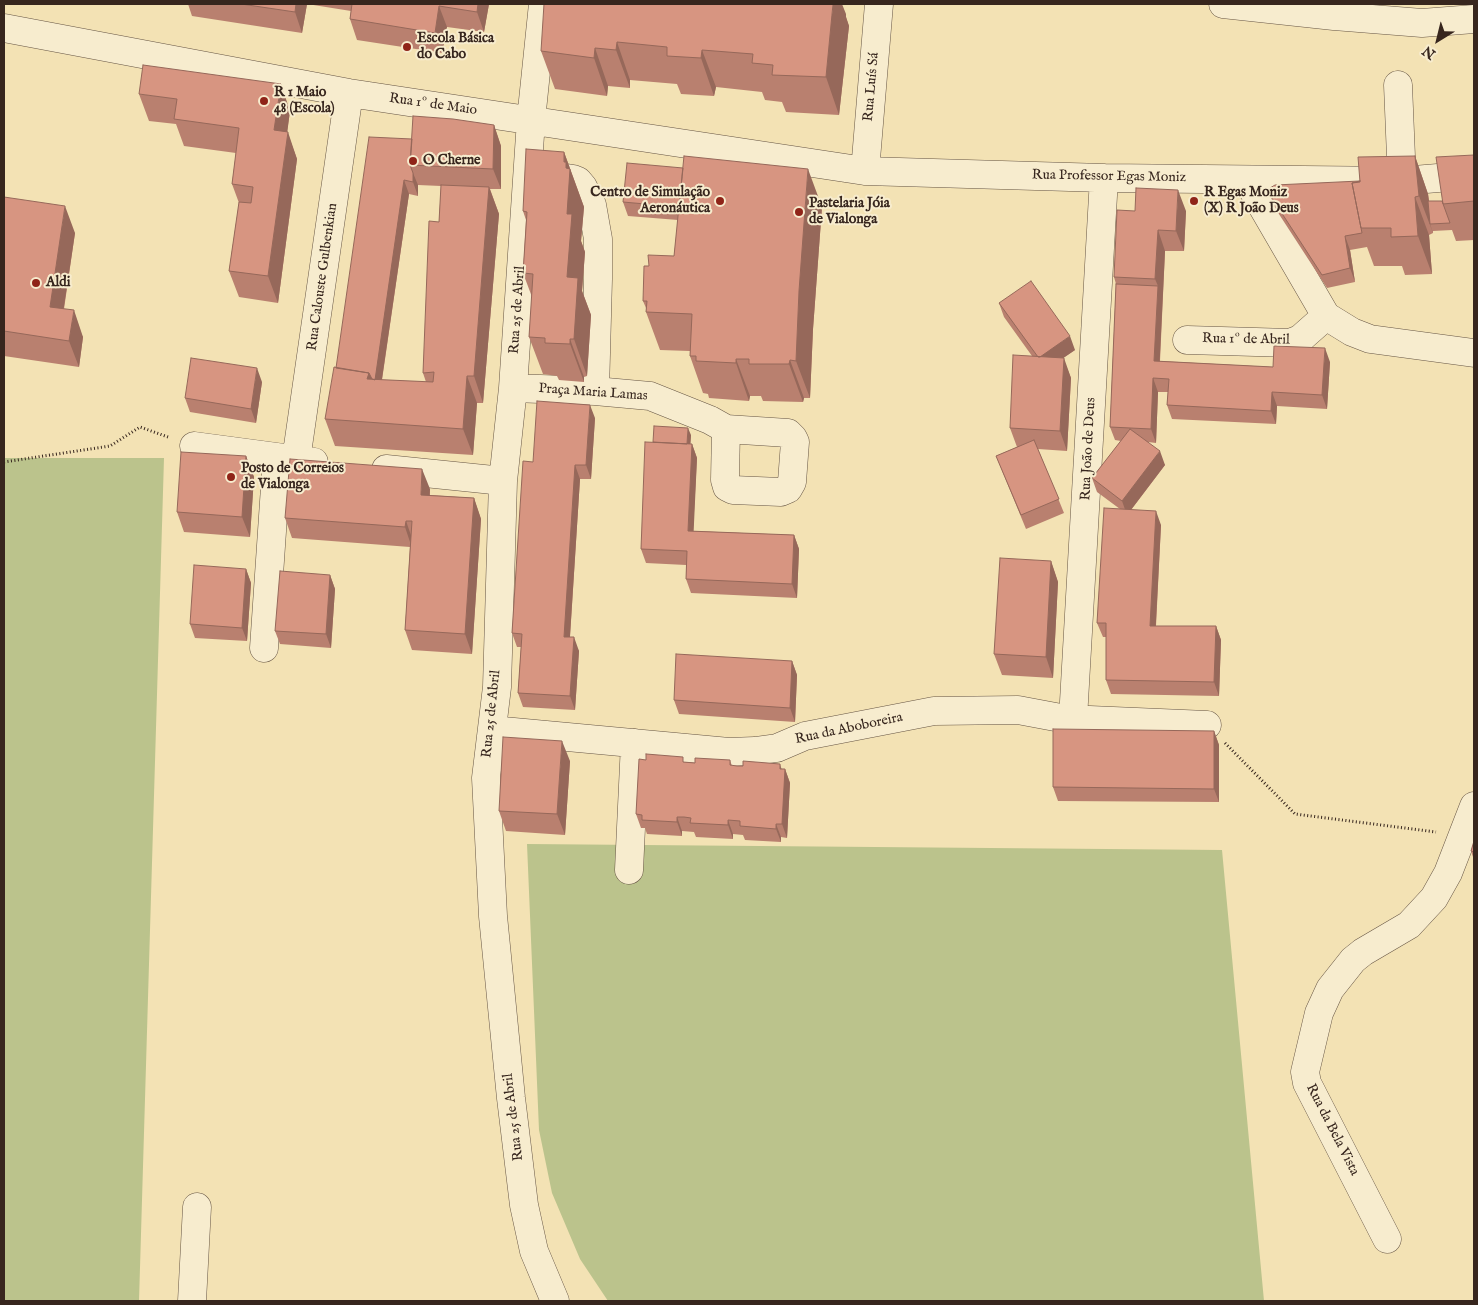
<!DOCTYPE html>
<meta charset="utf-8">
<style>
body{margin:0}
#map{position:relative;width:1478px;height:1305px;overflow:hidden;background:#f3e2b4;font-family:"IM FELL English",serif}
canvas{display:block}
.frame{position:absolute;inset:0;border:5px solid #37261e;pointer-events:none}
.north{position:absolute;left:1413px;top:15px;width:50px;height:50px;-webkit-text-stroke:4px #f7ecce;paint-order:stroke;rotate:216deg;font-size:14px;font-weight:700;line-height:20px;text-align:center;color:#37261e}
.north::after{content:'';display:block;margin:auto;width:18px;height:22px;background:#37261e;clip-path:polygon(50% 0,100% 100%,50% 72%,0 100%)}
</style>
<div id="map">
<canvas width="1478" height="1305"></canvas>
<div class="frame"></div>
<div class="north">N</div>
</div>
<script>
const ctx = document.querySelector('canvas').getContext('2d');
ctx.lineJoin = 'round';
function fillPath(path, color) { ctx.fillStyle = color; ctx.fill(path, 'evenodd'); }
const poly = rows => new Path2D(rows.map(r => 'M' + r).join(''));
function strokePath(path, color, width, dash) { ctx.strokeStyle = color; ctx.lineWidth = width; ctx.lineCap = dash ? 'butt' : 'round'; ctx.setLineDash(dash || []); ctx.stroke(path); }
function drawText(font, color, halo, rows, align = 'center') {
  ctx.font = font + ' "IM FELL English",serif'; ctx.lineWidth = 4; ctx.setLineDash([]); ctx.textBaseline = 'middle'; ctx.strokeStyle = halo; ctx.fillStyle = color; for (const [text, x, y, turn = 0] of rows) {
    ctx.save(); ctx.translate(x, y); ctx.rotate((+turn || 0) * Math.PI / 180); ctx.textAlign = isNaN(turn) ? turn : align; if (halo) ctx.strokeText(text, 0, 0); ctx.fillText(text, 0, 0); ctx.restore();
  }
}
const green = poly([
 [4,458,164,458,139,1301,4,1301],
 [527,844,1222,850,1264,1301,608,1301,580,1259,552,1193,539,1130]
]);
const path = poly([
 [4,462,110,446,140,427,168,437],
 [1225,743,1295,814,1436,832]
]);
const minor = poly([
 [543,4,531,120,513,388,503,481,497,687,486,778,493,916,511,1098,524,1205,534,1251,555,1301],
 [1223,4,1334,16,1422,23,1474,19],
 [4,28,349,93,865,171,1104,178,1402,181,1474,175],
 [1398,85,1402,181],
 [865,171,879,4],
 [554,176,573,179,578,181,583,187,592,205,598,239,598,279,595,391],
 [1247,180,1326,316,1352,332,1370,339,1474,353],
 [1187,340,1290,343,1300,339,1326,316],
 [513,388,595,391,650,396,710,420,726,429,788,433,793,438,795,442,792,482,788,489,781,492,733,490,727,487,725,480,726,429],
 [194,446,314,462],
 [296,460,349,93],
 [386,469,503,481],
 [264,648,277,458],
 [1073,719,1104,178],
 [492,730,729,752,755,751,777,748,805,736,934,711,1018,710,1066,719,1207,725],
 [629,870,635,743],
 [1387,1239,1307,1083,1305,1072,1319,1013,1330,989,1353,960,1363,952,1409,925,1434,898,1448,873,1474,806],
 [192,1301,197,1207]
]);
const wall = poly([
 [187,4,489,4,484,32,447,27,442,53,357,40,350,19,351,11,307,4,302,33,192,16,188,4],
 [846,14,846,17,849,26,839,115,786,112,782,102,765,100,762,92,716,87,714,96,681,94,677,84,630,80,630,88,608,86,607,96,555,89,541,51],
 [139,94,290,111,287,132,297,159,278,303,239,297,229,271,239,203,232,184,236,153,184,146,176,124,149,121],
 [494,125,501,146,501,189,490,189,499,214,483,403,477,403,473,455,335,446,325,419,336,368,412,139],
 [418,185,441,186,439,222,423,373,426,382,382,380,409,194,418,196],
 [564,152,584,207,581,241,585,252,582,291,591,315,587,376,584,377,584,382,559,380,557,376,543,374,529,337,532,297,523,273,526,220,523,211],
 [1474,155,1474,240,1456,241,1452,230,1433,231,1433,233,1429,235,1432,274,1405,275,1402,266,1374,266,1367,247,1350,250,1355,282,1327,288,1275,208,1270,195,1360,181,1415,156,1428,194,1429,201,1442,201],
 [4,197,75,233,64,309,83,337,79,367,4,356],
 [623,202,822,207,813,329,810,398,804,398,803,402,763,401,761,396,750,396,749,401,709,398,708,394,703,393,690,356,690,351,660,350,646,312,646,308,643,301,649,266,674,256,678,220,628,216],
 [1135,211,1186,211,1184,251,1165,251,1160,361,1273,367,1330,362,1327,409,1277,406,1276,424,1172,419,1167,405,1168,392,1158,392,1156,443,1148,442,1165,465,1131,510,1161,525,1156,626,1216,626,1221,640,1219,696,1111,694,1106,680,1106,637,1103,637,1097,623,1120,509,1097,492,1092,478,1121,441,1115,440,1110,427,1116,284,1114,277],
 [999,303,1075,350,1063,358,1071,378,1067,451,1038,449,1064,513,1026,529,996,456,1017,447,1010,428,1032,356,1004,317],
 [262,382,256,423,190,412,185,398],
 [595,418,591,479,580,479,570,637,579,651,575,710,523,707,518,693,521,647,517,647,512,633,533,462],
 [691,435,690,444,692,444,697,458,693,531,794,535,799,549,797,598,691,593,686,579,686,565,646,563,641,549,653,442],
 [246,456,254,477,250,537,184,532,177,512],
 [430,489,430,495,474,498,481,519,472,654,412,650,405,630,410,547,292,538,285,518],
 [1051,561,1058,582,1053,678,1002,675,994,654],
 [246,569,251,583,247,641,195,638,190,624],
 [330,575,335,589,331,648,280,644,275,631],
 [792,661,797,675,795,722,679,714,674,700],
 [1214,731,1219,745,1219,802,1058,801,1053,787],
 [730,760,732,766,785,769,790,783,787,838,781,837,781,842,745,840,743,835,733,834,733,839,696,837,694,832,682,831,682,836,647,834,645,828,641,828,636,814,685,762,695,763],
 [570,761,565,835,506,831,499,811],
 [1474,841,1474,860,1471,851]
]);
const shadedWall = poly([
 [296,4,307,4,302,33,295,12],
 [478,4,489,4,484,32,477,12],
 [833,4,842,4,846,14,846,17,849,26,839,115,826,77],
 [439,6,447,27,442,53,435,33],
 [617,42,630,80,630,88,616,50],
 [595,48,608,86,607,96,594,58],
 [702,50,716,87,714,96,701,58],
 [281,84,290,111,284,157,274,130],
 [494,125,501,146,501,189,493,169],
 [288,132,297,159,278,303,268,276],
 [564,152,584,207,581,241,585,252,582,291,591,315,587,376,574,339,567,277,567,214],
 [1415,156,1428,194,1432,224,1430,224,1433,233,1419,196],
 [808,169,822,207,813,329,810,398,796,361,799,291],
 [413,173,418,185,418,196,413,182],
 [404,180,409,194,379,399,367,379],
 [489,187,499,214,483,403,474,376],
 [1178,190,1186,211,1184,251,1176,231],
 [1415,197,1429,235,1432,274,1418,236],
 [65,206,75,233,60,333,50,307],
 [1158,230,1165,251,1159,375,1154,361,1158,286,1155,279],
 [1345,236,1350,250,1355,282,1350,268],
 [74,310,83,337,79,367,69,341],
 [1070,336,1075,350,1043,372,1038,358],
 [570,339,584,377,584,382,570,344],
 [1325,348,1330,362,1327,409,1322,395],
 [1064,358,1071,378,1067,451,1060,431],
 [736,359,750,396,749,401,736,363],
 [790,360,804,398,803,402,789,364],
 [257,368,262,382,256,423,251,409],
 [467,376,477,403,473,455,463,429],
 [1153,378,1158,392,1156,443,1151,429],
 [1272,392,1277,406,1276,424,1271,411],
 [590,405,595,418,591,479,586,465],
 [688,428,691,435,690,452,687,445],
 [692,444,697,458,693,545,688,531],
 [1160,451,1165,465,1127,515,1122,501],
 [246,456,254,477,250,537,242,517],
 [575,465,580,479,569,651,564,637],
 [422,469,430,489,428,515,421,495],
 [474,498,481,519,472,654,465,634],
 [1156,511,1161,525,1155,640,1150,626],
 [406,521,413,541,412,548,405,527],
 [794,535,799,549,797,598,792,584],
 [1051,561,1058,582,1053,678,1046,657],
 [246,569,251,583,247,641,242,628],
 [330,575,335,589,331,648,326,634],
 [1216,626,1221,640,1219,696,1214,682],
 [574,637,579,651,575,710,570,696],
 [792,661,797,675,795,722,790,708],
 [1214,731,1219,745,1219,802,1214,789],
 [562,741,570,761,565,835,557,814],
 [780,764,784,777,785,769,790,783,787,838,782,824],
 [677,817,682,831,682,836,677,822],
 [728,820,733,834,733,839,728,825],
 [776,824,781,837,781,842,776,829]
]);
const building = poly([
 [241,4,296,4,295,12,241,4],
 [352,4,478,4,477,12,439,6,435,33,350,19,352,4],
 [544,4,833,4,826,77,772,75,773,65,752,63,753,54,702,50,701,58,667,56,667,47,617,42,616,50,595,48,594,58,541,51,544,4],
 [143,65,281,84,274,130,288,132,268,276,229,271,239,202,251,203,253,187,232,184,239,128,174,119,177,99,139,94,143,65],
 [413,116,453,119,494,125,493,169,410,165,413,116],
 [369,137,412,139,410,165,413,173,413,182,404,180,375,380,372,379,369,373,336,368,369,137],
 [526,149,564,152,564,162,566,162,566,168,570,169,567,214,572,214,567,277,578,278,574,339,570,339,570,344,545,343,545,338,529,337,533,274,523,273,527,212,523,211,526,149],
 [1474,155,1474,201,1443,204,1436,157,1474,155],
 [684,156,808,169,799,291,796,361,790,360,789,364,749,364,749,359,736,359,736,363,696,361,696,356,690,356,692,314,646,312,647,301,643,301,644,266,649,266,648,255,674,256,684,156],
 [1415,156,1419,196,1415,197,1418,236,1391,237,1391,228,1361,228,1352,183,1360,182,1358,157,1415,156],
 [627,163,683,168,679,207,623,202,627,163],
 [1360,181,1352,183,1362,233,1345,236,1350,268,1322,275,1270,195,1270,188,1275,185,1360,181],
 [441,185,489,187,474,376,467,376,463,429,325,419,334,367,369,373,367,379,433,382,434,372,423,373,429,221,439,222,441,185],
 [1136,188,1178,190,1176,231,1158,230,1155,279,1114,277,1117,210,1135,211,1136,188],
 [4,197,65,206,50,307,74,310,69,341,4,331,4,197],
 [1428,201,1442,201,1450,223,1430,224,1428,201],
 [1031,281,1070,336,1040,357,1038,357,999,303,1031,281],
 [1116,284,1158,286,1154,361,1273,367,1274,346,1325,348,1322,395,1272,392,1271,411,1167,405,1169,379,1153,378,1151,429,1110,427,1116,284],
 [1013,355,1064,358,1060,431,1010,428,1013,355],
 [191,358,257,368,251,409,185,398,191,358],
 [537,401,590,405,586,465,575,465,564,637,574,637,570,696,518,693,522,634,512,633,523,461,533,462,537,401],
 [654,426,688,428,687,444,653,442,654,426],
 [1130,429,1160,451,1122,501,1092,478,1130,429],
 [1034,440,1059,499,1021,515,996,456,1034,440],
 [645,442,692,444,688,531,794,535,792,584,686,579,687,551,641,549,645,442],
 [181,452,246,456,242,517,177,512,181,452],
 [290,459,422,469,421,495,474,498,465,634,405,630,412,521,406,521,405,527,285,518,290,459],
 [1104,508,1156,511,1150,626,1216,626,1214,682,1106,680,1106,623,1097,623,1104,508],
 [1000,558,1051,561,1046,657,994,654,1000,558],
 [194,565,246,569,242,628,190,624,194,565],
 [280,571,330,575,326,634,275,631,280,571],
 [676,654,792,661,790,708,674,700,676,654],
 [1053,729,1214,731,1214,789,1053,787,1053,729],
 [503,737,562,741,557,814,499,811,503,737],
 [646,754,683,757,683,762,695,763,695,758,730,760,730,765,737,766,743,766,743,761,780,764,780,769,785,769,782,824,776,824,776,829,740,826,740,821,728,820,728,825,690,823,691,818,684,817,677,817,677,822,642,820,642,815,636,814,639,759,646,760,646,754],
 [1474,841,1474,852,1471,851,1474,841]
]);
const markers = [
 [407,47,5,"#8f2418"],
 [264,101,5,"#8f2418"],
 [413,161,5,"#8f2418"],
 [720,201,5,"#8f2418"],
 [1194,201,5,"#8f2418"],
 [799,212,5,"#8f2418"],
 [36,283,5,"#8f2418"],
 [231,477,5,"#8f2418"]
];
const poiNames = [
 ["Escola Básica",417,39],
 ["do Cabo",417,55],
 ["R 1 Maio",274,93],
 ["48 (Escola)",274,109],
 ["O Cherne",423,161],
 ["Centro de Simulação",710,193,"right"],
 ["Aeronáutica",710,209,"right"],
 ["R Egas Moniz",1204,193],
 ["(X) R João Deus",1204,209],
 ["Pastelaria Jóia",809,204],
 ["de Vialonga",809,220],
 ["Aldi",46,283],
 ["Posto de Correios",241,469],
 ["de Vialonga",241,485]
];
const streetNames = [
 ["Rua Luís Sá",872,87,-85],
 ["Rua 1º de Maio",433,105,8],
 ["Rua Professor Egas Moniz",1109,177,1],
 ["Rua Calouste Gulbenkian",323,277,-82],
 ["Rua 25 de Abril",518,310,-86],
 ["Rua 1º de Abril",1246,340,1],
 ["Praça Maria Lamas",593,393,4],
 ["Rua João de Deus",1089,449,-87],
 ["Rua 25 de Abril",492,714,-84],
 ["Rua da Aboboreira",849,729,-12],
 ["Rua 25 de Abril",514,1117,-97],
 ["Rua da Bela Vista",1332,1130,63]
];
fillPath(green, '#bbc38c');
strokePath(minor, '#654', 29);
strokePath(path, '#37261e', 3, [1, 2.5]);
strokePath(minor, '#f7ecce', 28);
fillPath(wall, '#b9806f');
fillPath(shadedWall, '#96685a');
fillPath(building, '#d79581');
strokePath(building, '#96685a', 1);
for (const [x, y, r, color] of markers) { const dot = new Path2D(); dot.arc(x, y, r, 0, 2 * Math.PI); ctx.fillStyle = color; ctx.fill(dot); strokePath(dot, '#f7ecce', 2); }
drawText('bold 14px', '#37261e', '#f7ecce', poiNames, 'left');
drawText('14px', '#37261e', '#f7ecce', streetNames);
</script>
